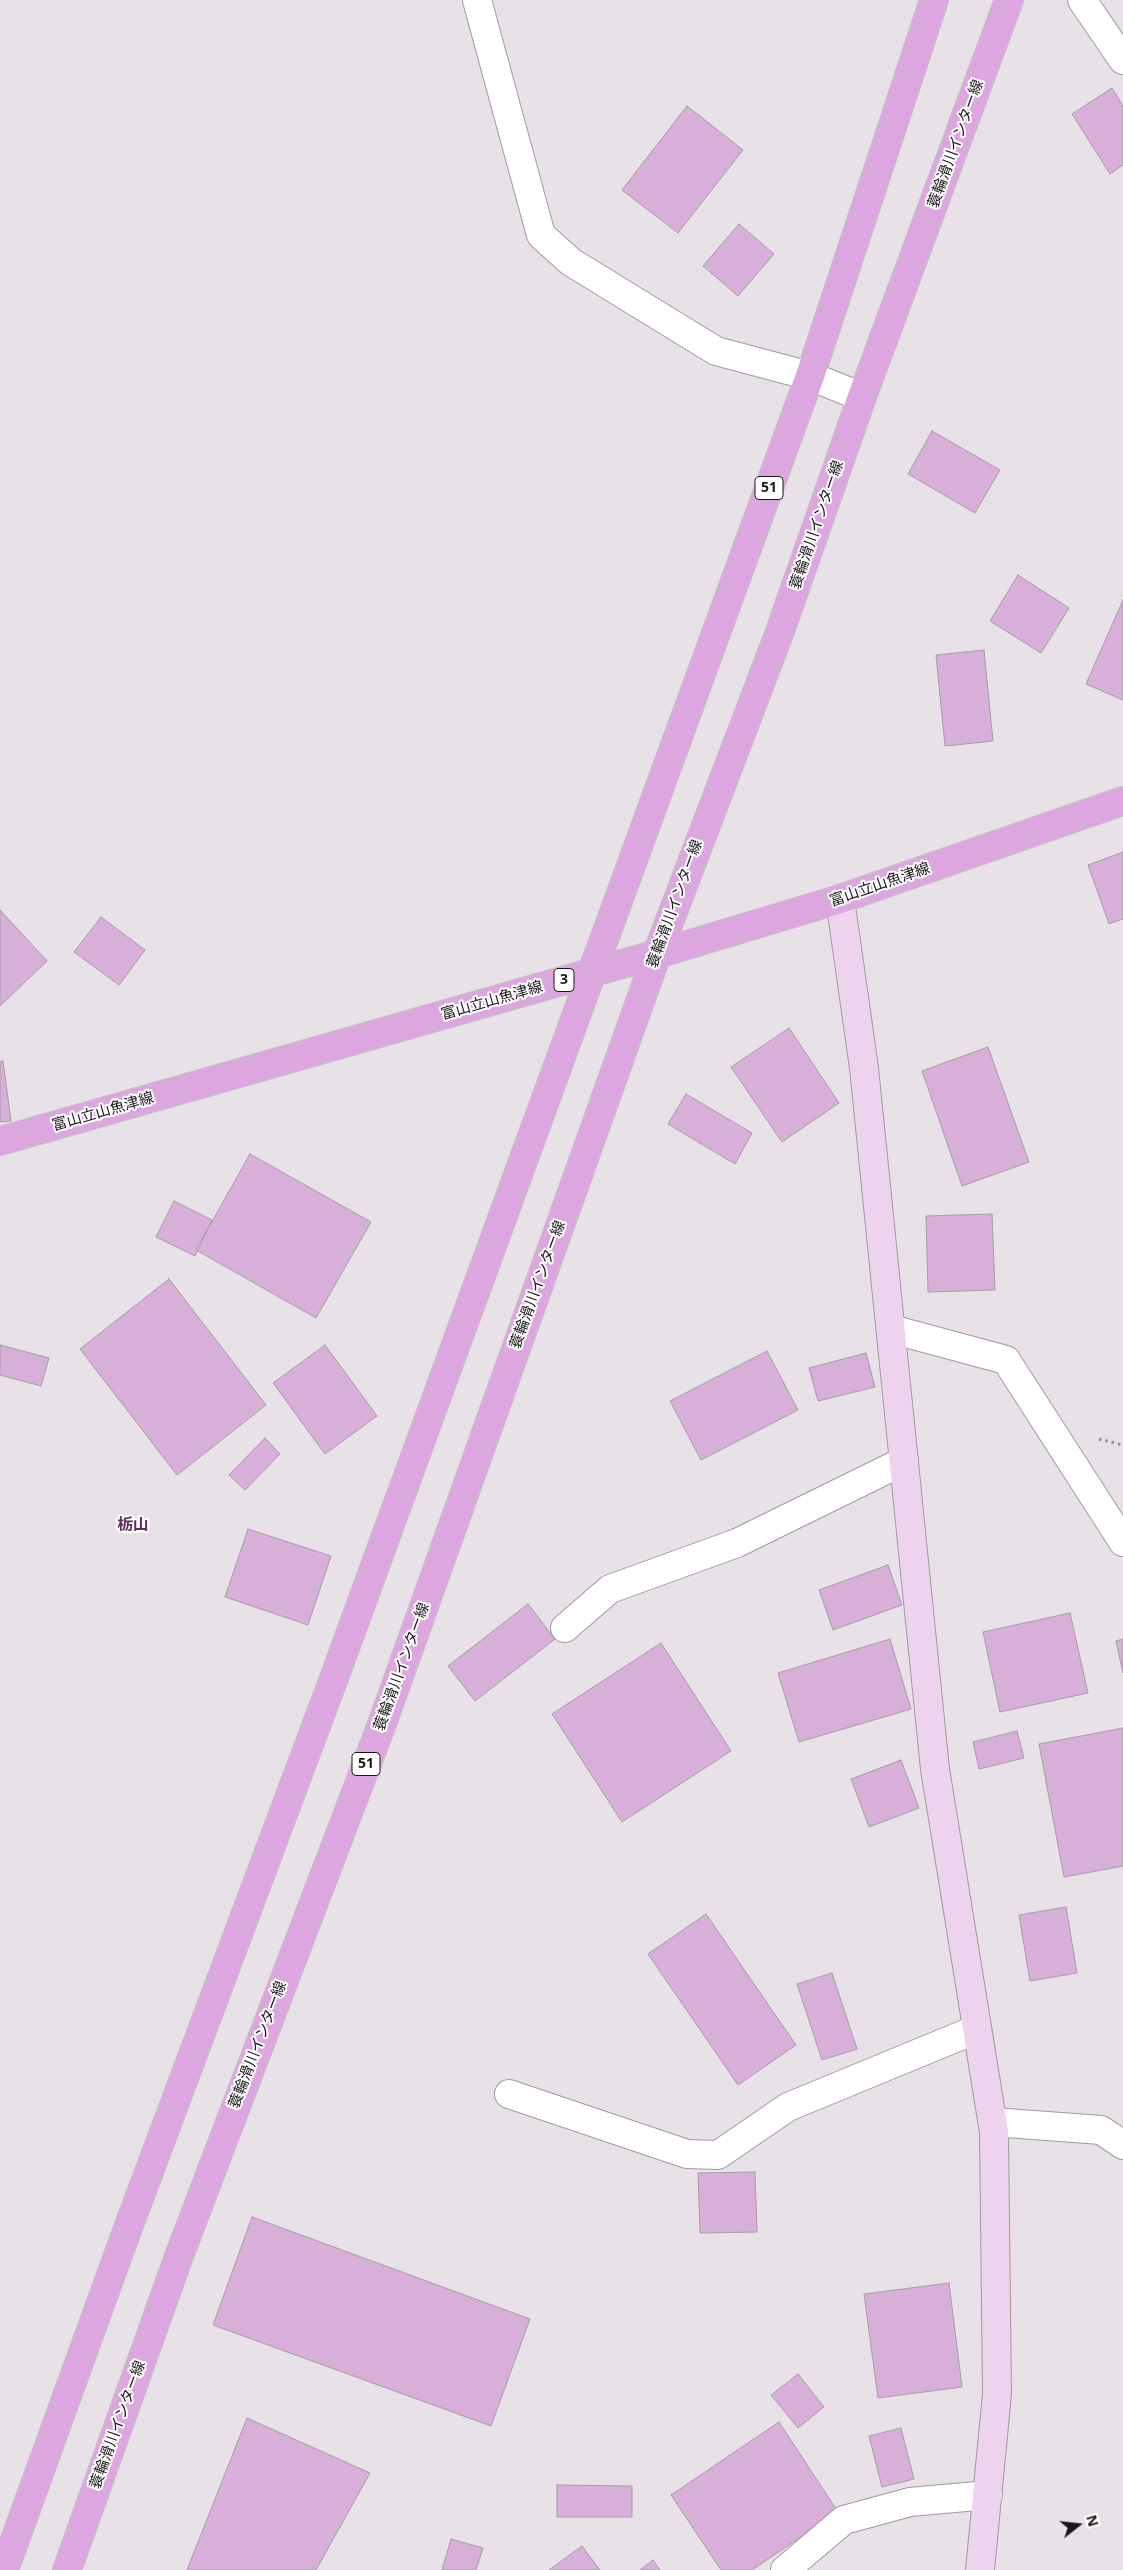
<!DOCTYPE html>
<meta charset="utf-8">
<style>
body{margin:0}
#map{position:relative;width:1123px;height:2570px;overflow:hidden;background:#e8e2e8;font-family:"Open Sans",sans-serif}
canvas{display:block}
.north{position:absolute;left:1053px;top:2500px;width:50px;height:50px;-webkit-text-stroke:4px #fff;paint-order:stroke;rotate:74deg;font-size:14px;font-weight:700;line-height:20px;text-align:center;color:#191719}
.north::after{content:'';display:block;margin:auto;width:18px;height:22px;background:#191719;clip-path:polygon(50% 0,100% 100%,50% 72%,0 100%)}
</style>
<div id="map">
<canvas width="1123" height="2570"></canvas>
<div class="north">N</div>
</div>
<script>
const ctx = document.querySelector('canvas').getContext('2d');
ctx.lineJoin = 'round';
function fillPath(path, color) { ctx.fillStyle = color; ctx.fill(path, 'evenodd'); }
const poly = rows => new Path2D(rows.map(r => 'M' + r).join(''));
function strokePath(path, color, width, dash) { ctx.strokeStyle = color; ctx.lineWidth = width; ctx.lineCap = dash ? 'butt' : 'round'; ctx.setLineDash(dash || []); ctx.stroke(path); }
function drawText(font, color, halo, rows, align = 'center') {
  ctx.font = font + ' "Open Sans","Noto Sans JP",sans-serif'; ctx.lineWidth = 4; ctx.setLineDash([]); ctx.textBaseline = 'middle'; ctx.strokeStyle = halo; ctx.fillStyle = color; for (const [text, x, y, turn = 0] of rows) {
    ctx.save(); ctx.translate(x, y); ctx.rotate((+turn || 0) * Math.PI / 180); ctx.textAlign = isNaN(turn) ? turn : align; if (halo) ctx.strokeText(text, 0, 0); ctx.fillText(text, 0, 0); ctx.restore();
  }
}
const building = poly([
 [1112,88,1123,106,1123,165,1110,174,1072,114,1112,88],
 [687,106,743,150,678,233,622,190,687,106],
 [739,224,774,254,738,296,703,266,739,224],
 [932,431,1000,470,975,513,908,474,932,431],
 [1018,575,1069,608,1041,653,990,621,1018,575],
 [1123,600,1123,700,1086,684,1123,600],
 [984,650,993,741,945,746,936,655,984,650],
 [1123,852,1123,919,1109,924,1088,865,1123,852],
 [0,910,47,961,0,1006,0,910],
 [101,917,145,950,119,985,74,952,101,917],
 [789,1028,839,1103,782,1142,731,1067,789,1028],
 [988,1047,1029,1162,962,1186,922,1071,988,1047],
 [3,1061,11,1121,0,1122,0,1062,3,1061],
 [686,1094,752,1133,735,1164,668,1124,686,1094],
 [250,1154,371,1222,316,1318,196,1250,250,1154],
 [174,1201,212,1220,195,1256,156,1237,174,1201],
 [992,1214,995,1290,928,1292,926,1216,992,1214],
 [169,1279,266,1405,177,1475,80,1349,169,1279],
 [0,1345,49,1358,41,1386,0,1375,0,1345],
 [325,1345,377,1416,325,1454,273,1383,325,1345],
 [767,1351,798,1410,701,1460,670,1401,767,1351],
 [866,1353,875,1387,818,1401,809,1368,866,1353],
 [265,1438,280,1454,245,1490,229,1475,265,1438],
 [248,1529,331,1556,308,1625,225,1597,248,1529],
 [888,1565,902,1605,833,1630,819,1590,888,1565],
 [528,1604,555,1639,475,1701,448,1666,528,1604],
 [1070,1613,1088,1693,1000,1712,983,1632,1070,1613],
 [890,1639,911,1709,799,1742,778,1673,890,1639],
 [1123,1639,1123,1673,1116,1641,1123,1639],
 [661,1643,731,1751,622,1822,552,1714,661,1643],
 [1123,1728,1123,1866,1064,1877,1039,1744,1123,1728],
 [1017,1731,1024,1758,979,1769,973,1742,1017,1731],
 [901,1760,919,1808,869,1827,851,1779,901,1760],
 [1066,1907,1077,1973,1030,1981,1019,1915,1066,1907],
 [706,1914,796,2045,738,2085,648,1954,706,1914],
 [832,1973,857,2049,822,2060,797,1984,832,1973],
 [755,2172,757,2232,700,2233,698,2173,755,2172],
 [252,2217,530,2319,491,2426,213,2325,252,2217],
 [949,2283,962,2387,878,2398,864,2294,949,2283],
 [798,2374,824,2407,798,2428,771,2395,798,2374],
 [247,2418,370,2473,316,2570,187,2570,247,2418],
 [779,2422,838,2512,752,2570,721,2570,671,2495,779,2422],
 [901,2428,914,2479,882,2487,869,2436,901,2428],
 [557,2485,632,2486,632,2517,557,2517,557,2485],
 [451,2539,483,2548,476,2570,442,2570,451,2539],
 [582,2546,600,2570,549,2570,582,2546],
 [653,2560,660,2570,640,2570,653,2560]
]);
const path = poly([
 [1099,1439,1123,1445]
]);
const street = poly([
 [477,0,541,235,571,262,716,351,810,376,862,397],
 [1082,0,1123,60],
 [891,1329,1006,1360,1123,1542],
 [565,1628,610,1589,737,1543,904,1461],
 [509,2094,687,2154,718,2155,788,2107,977,2029],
 [993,2122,1101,2130,1123,2145],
 [785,2570,844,2520,910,2502,988,2495]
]);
const secondary = poly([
 [840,899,864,1068,935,1769,994,2132,997,2394,980,2570]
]);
const primary = poly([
 [0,1141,657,954,840,899,1123,801],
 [4,2570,125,2236,334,1678,810,376,934,0],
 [67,2570,179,2256,382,1724,657,954,779,634,862,397,1009,0]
]);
const shields = [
 [769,488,28],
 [564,980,20],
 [366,1764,28]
];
const shieldNames = [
 ["51",769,488],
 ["3",564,980],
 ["51",366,1764]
];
const streetNames = [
 ["蓑輪滑川インター線",956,144,-70],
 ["蓑輪滑川インター線",817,525,-71],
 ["富山立山魚津線",880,885,-19],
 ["蓑輪滑川インター線",675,904,-70],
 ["富山立山魚津線",492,1001,-16],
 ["富山立山魚津線",103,1112,-16],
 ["蓑輪滑川インター線",538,1285,-70],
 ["蓑輪滑川インター線",402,1667,-70],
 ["蓑輪滑川インター線",258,2045,-69],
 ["蓑輪滑川インター線",118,2425,-70]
];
const neighbourhoodNames = [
 ["栃山",133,1525]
];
fillPath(building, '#d7afd9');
strokePath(building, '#a39ea3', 1);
strokePath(street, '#a09aa0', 30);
strokePath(secondary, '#a09aa0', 30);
strokePath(primary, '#c3c3c3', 30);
strokePath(path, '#948f94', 3, [2.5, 4]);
strokePath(street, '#fff', 28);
strokePath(secondary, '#edd3ee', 28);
strokePath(primary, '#dba7de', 28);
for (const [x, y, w] of shields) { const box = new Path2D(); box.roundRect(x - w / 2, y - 11.5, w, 23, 4); ctx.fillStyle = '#fff'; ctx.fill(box); strokePath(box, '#191719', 1); }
drawText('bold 14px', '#191719', null, shieldNames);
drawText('15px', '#191719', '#fff', streetNames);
drawText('bold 16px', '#5e2e61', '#fff', neighbourhoodNames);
</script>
